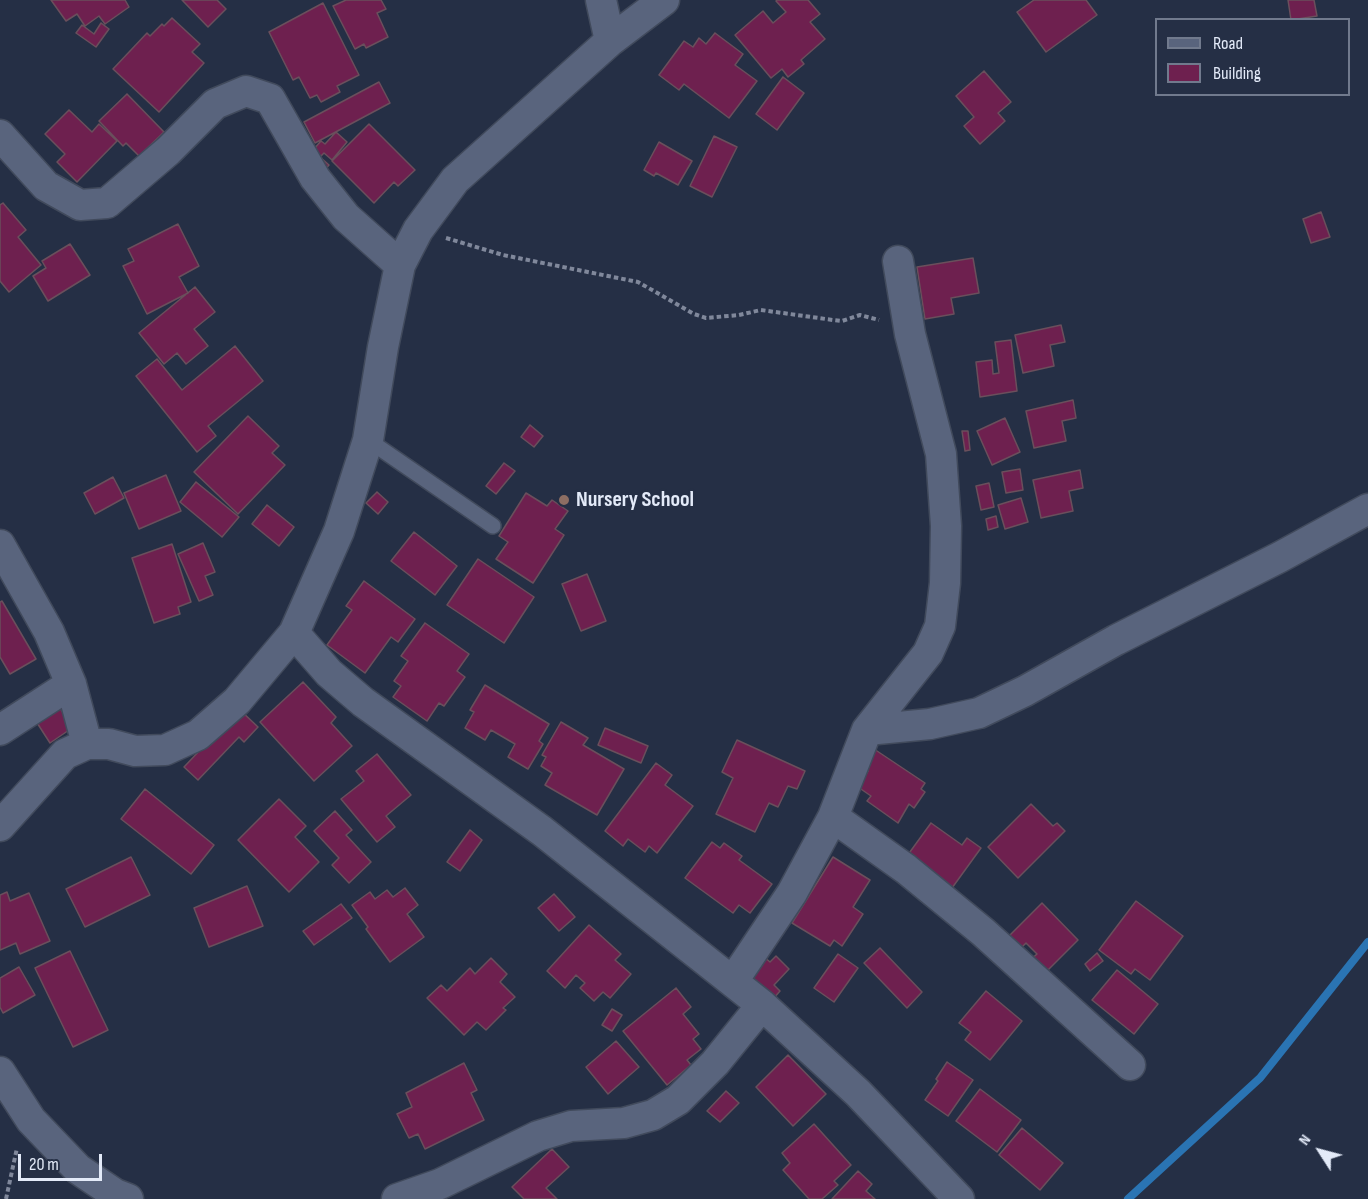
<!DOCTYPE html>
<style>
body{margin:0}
#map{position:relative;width:1368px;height:1199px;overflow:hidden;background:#252f45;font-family:"Sofia Sans Condensed",sans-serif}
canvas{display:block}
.legend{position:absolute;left:1155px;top:18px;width:195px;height:78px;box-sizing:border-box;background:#252f45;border:2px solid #717a8d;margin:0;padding:8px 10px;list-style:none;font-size:18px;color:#e3eaf8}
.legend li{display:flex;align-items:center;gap:12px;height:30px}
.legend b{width:30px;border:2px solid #717a8d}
.north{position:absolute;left:1290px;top:1121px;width:60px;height:60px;-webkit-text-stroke:4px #252f45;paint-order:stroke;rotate:306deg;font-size:16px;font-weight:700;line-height:24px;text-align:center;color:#e3eaf8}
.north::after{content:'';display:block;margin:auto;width:21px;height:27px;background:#e3eaf8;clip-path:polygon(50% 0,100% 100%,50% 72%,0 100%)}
.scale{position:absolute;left:18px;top:1154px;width:84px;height:27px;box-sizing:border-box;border:3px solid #e3eaf8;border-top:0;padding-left:8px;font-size:18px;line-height:21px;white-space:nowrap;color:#e3eaf8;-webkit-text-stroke:4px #252f45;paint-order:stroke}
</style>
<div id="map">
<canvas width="1368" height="1199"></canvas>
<ul class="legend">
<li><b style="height:8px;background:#59647d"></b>Road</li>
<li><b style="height:16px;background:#6e204f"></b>Building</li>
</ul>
<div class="north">N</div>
<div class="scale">20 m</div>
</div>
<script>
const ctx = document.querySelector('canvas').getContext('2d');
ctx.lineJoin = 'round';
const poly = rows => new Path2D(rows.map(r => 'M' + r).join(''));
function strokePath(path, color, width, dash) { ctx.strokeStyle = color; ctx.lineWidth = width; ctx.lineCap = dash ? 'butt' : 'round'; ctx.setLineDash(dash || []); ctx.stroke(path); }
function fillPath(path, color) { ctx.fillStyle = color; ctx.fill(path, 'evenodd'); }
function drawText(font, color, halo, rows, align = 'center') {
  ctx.font = font + ' "Sofia Sans Condensed",sans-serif'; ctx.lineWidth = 4.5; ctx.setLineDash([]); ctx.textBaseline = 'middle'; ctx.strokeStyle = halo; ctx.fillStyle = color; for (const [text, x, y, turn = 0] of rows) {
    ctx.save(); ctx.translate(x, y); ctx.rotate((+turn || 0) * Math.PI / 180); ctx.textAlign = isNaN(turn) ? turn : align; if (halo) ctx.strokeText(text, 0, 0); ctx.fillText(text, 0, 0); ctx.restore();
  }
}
const stream = poly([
 [1128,1199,1260,1078,1368,942]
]);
const building = poly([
 [51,0,125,0,129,7,105,24,99,16,85,26,77,14,66,21,51,0],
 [182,0,217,0,226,9,208,27,182,0],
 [346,0,381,0,386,9,377,13,388,37,366,48,364,44,355,49,333,6,346,0],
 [777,0,808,0,820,14,810,22,825,39,801,60,804,64,788,77,782,69,771,78,735,35,763,11,773,23,786,12,776,1,777,0],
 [1034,0,1086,0,1097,15,1046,52,1017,12,1034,0],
 [1288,0,1314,0,1317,16,1291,20,1288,0],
 [323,3,359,75,337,86,340,92,321,102,317,95,310,98,299,77,293,80,269,32,323,3],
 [172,18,200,44,192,52,204,63,159,112,113,69,147,33,150,36,162,24,164,26,172,18],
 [101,23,109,29,96,47,76,33,82,25,94,34,101,23],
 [715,33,743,54,735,65,757,81,729,118,684,84,679,90,659,75,684,41,693,47,699,38,706,44,715,33],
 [984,71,1011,102,998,113,1005,121,980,144,964,126,974,117,956,96,984,71],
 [783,77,804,93,777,130,756,114,783,77],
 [379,82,390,103,315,143,304,122,379,82],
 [127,94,164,132,139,156,126,143,123,146,99,121,127,94],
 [69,110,92,132,99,124,117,141,77,182,57,162,65,154,45,134,69,110],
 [369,124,415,170,398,186,394,182,374,203,332,161,369,124],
 [336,132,347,142,332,160,324,153,320,157,329,165,322,173,306,158,321,141,325,144,336,132],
 [714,136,737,147,712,197,690,186,714,136],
 [659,142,692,161,678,185,656,173,654,176,644,170,659,142],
 [3,203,26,230,18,237,41,265,9,292,0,281,0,205,3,203],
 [1321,212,1330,237,1311,243,1303,219,1321,212],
 [178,224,199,266,179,277,188,293,147,314,123,266,134,261,128,249,178,224],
 [70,244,90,275,48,301,33,276,46,268,42,261,70,244],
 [973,258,979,293,951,298,954,314,925,319,917,267,973,258],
 [195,287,215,312,194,329,208,346,186,364,177,353,164,364,139,333,195,287],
 [1061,325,1065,342,1050,345,1054,366,1023,373,1015,335,1061,325],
 [1011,340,1017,391,980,397,976,362,992,360,993,374,999,373,995,342,1011,340],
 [235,346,263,381,208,426,216,436,197,452,136,376,157,359,182,390,235,346],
 [1073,400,1076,418,1062,421,1066,441,1034,448,1026,411,1073,400],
 [248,416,279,446,272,453,285,465,238,514,194,472,248,416],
 [1005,418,1020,452,992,465,977,431,1005,418],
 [530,425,543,436,534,447,521,437,530,425],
 [962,431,968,431,970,450,965,451,962,431],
 [504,463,515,471,496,494,486,486,504,463],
 [1020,469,1023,490,1006,493,1002,472,1020,469],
 [1080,470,1083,488,1069,491,1073,511,1041,518,1033,480,1080,470],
 [166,475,181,511,139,529,124,493,166,475],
 [113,477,124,498,95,514,84,493,113,477],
 [196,482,239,517,222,537,180,502,196,482],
 [989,483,994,507,981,510,976,486,989,483],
 [377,492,388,502,378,514,366,503,377,492],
 [526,493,547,506,552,500,568,511,555,529,564,535,533,583,496,559,508,542,499,536,526,493],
 [1021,498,1028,522,1005,529,998,505,1021,498],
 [267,505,294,527,279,546,252,524,267,505],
 [996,516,998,527,988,530,986,519,996,516],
 [414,532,457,566,435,595,391,561,414,532],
 [203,543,215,572,205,576,213,595,199,601,178,554,203,543],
 [172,544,191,602,178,607,180,614,154,623,132,558,172,544],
 [478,559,534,597,504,643,447,605,478,559],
 [587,574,606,621,581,631,562,584,587,574],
 [364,581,415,619,398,642,391,637,365,673,327,645,352,610,346,606,364,581],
 [2,601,36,659,10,674,0,657,0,602,2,601],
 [425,623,469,654,457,671,465,677,444,706,439,703,427,721,393,697,401,686,394,681,408,661,401,656,425,623],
 [303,682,336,717,331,723,352,746,314,781,260,722,303,682],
 [485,685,549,724,539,741,543,744,528,769,508,757,515,744,491,730,485,740,465,728,474,712,470,710,485,685],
 [56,701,72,728,50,743,32,715,56,701],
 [239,709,258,727,244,742,239,737,198,780,184,767,239,709],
 [561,722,588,738,583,745,624,769,597,815,545,785,552,773,541,766,546,757,542,755,561,722],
 [605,728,648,746,641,763,598,745,605,728],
 [737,740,805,771,797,789,788,786,778,807,769,803,755,832,716,814,733,778,722,772,737,740],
 [874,749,925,783,921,789,925,792,914,808,909,804,898,823,867,801,871,796,858,787,868,771,862,767,874,749],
 [377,754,411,795,386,816,395,827,377,842,341,799,364,781,356,771,377,754],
 [656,763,672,775,665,785,693,806,657,853,649,846,645,852,628,839,623,846,605,831,656,763],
 [145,789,214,845,191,874,121,819,145,789],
 [279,799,306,826,295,837,319,862,289,892,238,840,279,799],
 [1031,804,1053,826,1057,823,1065,831,1018,878,988,847,1031,804],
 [335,811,352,830,346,835,371,862,349,883,332,865,339,858,314,831,335,811],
 [931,823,962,845,967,838,981,848,952,888,907,856,931,823],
 [470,830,482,840,460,871,447,862,470,830],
 [712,842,720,848,724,843,742,856,739,860,772,884,750,913,739,905,733,913,685,878,712,842],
 [131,857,150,895,85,927,66,889,131,857],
 [833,857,870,880,853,907,863,914,842,946,834,940,830,946,792,923,833,857],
 [247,886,263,926,209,947,194,908,247,886],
 [405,888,418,905,407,914,424,937,390,962,366,929,368,927,352,905,370,892,375,899,387,890,393,897,405,888],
 [7,892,10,901,29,893,50,941,20,954,16,943,0,950,0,895,7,892],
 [554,894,575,917,559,931,538,908,554,894],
 [1136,901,1183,936,1150,980,1135,969,1131,974,1099,950,1136,901],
 [1042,903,1078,940,1043,975,1029,961,1037,954,1026,943,1017,952,1005,940,1042,903],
 [341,904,352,918,314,945,303,931,341,904],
 [589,925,621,954,615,960,631,974,610,998,603,992,594,1001,580,988,585,983,576,975,565,988,547,971,589,925],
 [880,948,922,992,907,1008,864,963,880,948],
 [70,951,108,1030,73,1047,35,968,70,951],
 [1097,953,1103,961,1090,971,1085,964,1097,953],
 [838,954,858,968,834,1002,814,988,838,954],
 [763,956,770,962,776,956,789,969,774,985,780,991,773,999,746,975,763,956],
 [491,958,507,974,500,982,515,997,503,1008,506,1010,486,1030,477,1022,464,1035,427,998,441,985,447,991,470,968,475,974,491,958],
 [19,967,35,995,3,1013,0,1007,0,978,19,967],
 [1117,970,1158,1004,1134,1034,1092,1000,1117,970],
 [676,988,691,1007,683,1014,699,1034,693,1039,701,1049,687,1060,691,1065,667,1085,623,1031,676,988],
 [986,991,1022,1021,990,1060,965,1040,971,1032,959,1023,986,991],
 [612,1009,622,1015,612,1031,602,1025,612,1009],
 [616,1041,639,1067,608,1094,586,1067,616,1041],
 [788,1055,826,1094,793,1126,756,1087,788,1055],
 [947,1062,973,1080,948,1116,925,1100,938,1081,936,1079,947,1062],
 [464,1063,477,1090,471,1093,484,1120,425,1149,418,1134,409,1138,397,1114,412,1107,406,1093,464,1063],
 [980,1089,1021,1120,997,1152,956,1121,980,1089],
 [726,1091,739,1103,720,1122,707,1111,726,1091],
 [814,1124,851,1165,834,1181,838,1185,822,1199,809,1199,783,1170,790,1163,782,1153,814,1124],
 [1022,1128,1063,1163,1040,1190,999,1155,1022,1128],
 [552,1149,569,1167,546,1188,557,1199,524,1199,512,1187,552,1149],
 [858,1171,872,1184,866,1191,875,1199,832,1199,858,1171]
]);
const path = poly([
 [446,238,503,255,638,282,694,314,706,318,739,315,761,310,833,320,842,321,860,315,879,320],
 [6,1199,17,1148]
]);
const lane = poly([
 [368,440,493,526]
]);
const street = poly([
 [601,0,610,41],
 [0,135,46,186,80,205,107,203,168,151,215,104,246,91,270,99,315,178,346,217,400,265],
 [0,545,49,632,71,684,87,744],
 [294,633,329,673,363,702,542,831,762,1005,858,1093,959,1199],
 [0,730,71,684],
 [867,730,930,724,979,713,1025,691,1116,640,1280,557,1368,509],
 [833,817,906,869,983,932,1130,1065],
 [0,826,65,754,87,744,109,744,135,751,165,750,198,735,237,701,294,633,339,531,368,440,383,347,400,265,418,230,455,180,610,41,664,0],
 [733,981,792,893,833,817,867,730,928,653,940,626,945,583,946,526,941,454,910,334,898,261],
 [0,1072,31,1120,78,1169,115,1194,128,1199],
 [397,1199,440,1184,538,1136,571,1126,624,1123,653,1115,678,1100,715,1063,762,1005]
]);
const markers = [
 [564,500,6,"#8d6e63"]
];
const poiNames = [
 ["Nursery School",576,500]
];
strokePath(stream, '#2a74b3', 8);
fillPath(building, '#6e204f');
strokePath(building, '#6a4f5c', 1.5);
strokePath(lane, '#414a5c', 18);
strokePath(street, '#414a5c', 33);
strokePath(path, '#80889b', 4, [4.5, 3]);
strokePath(lane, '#59647d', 15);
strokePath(street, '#59647d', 30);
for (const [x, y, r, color] of markers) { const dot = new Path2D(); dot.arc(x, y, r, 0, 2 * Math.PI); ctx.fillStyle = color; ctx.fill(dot); strokePath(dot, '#252f45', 2); }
drawText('bold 22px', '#e3eaf8', '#252f45', poiNames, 'left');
</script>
